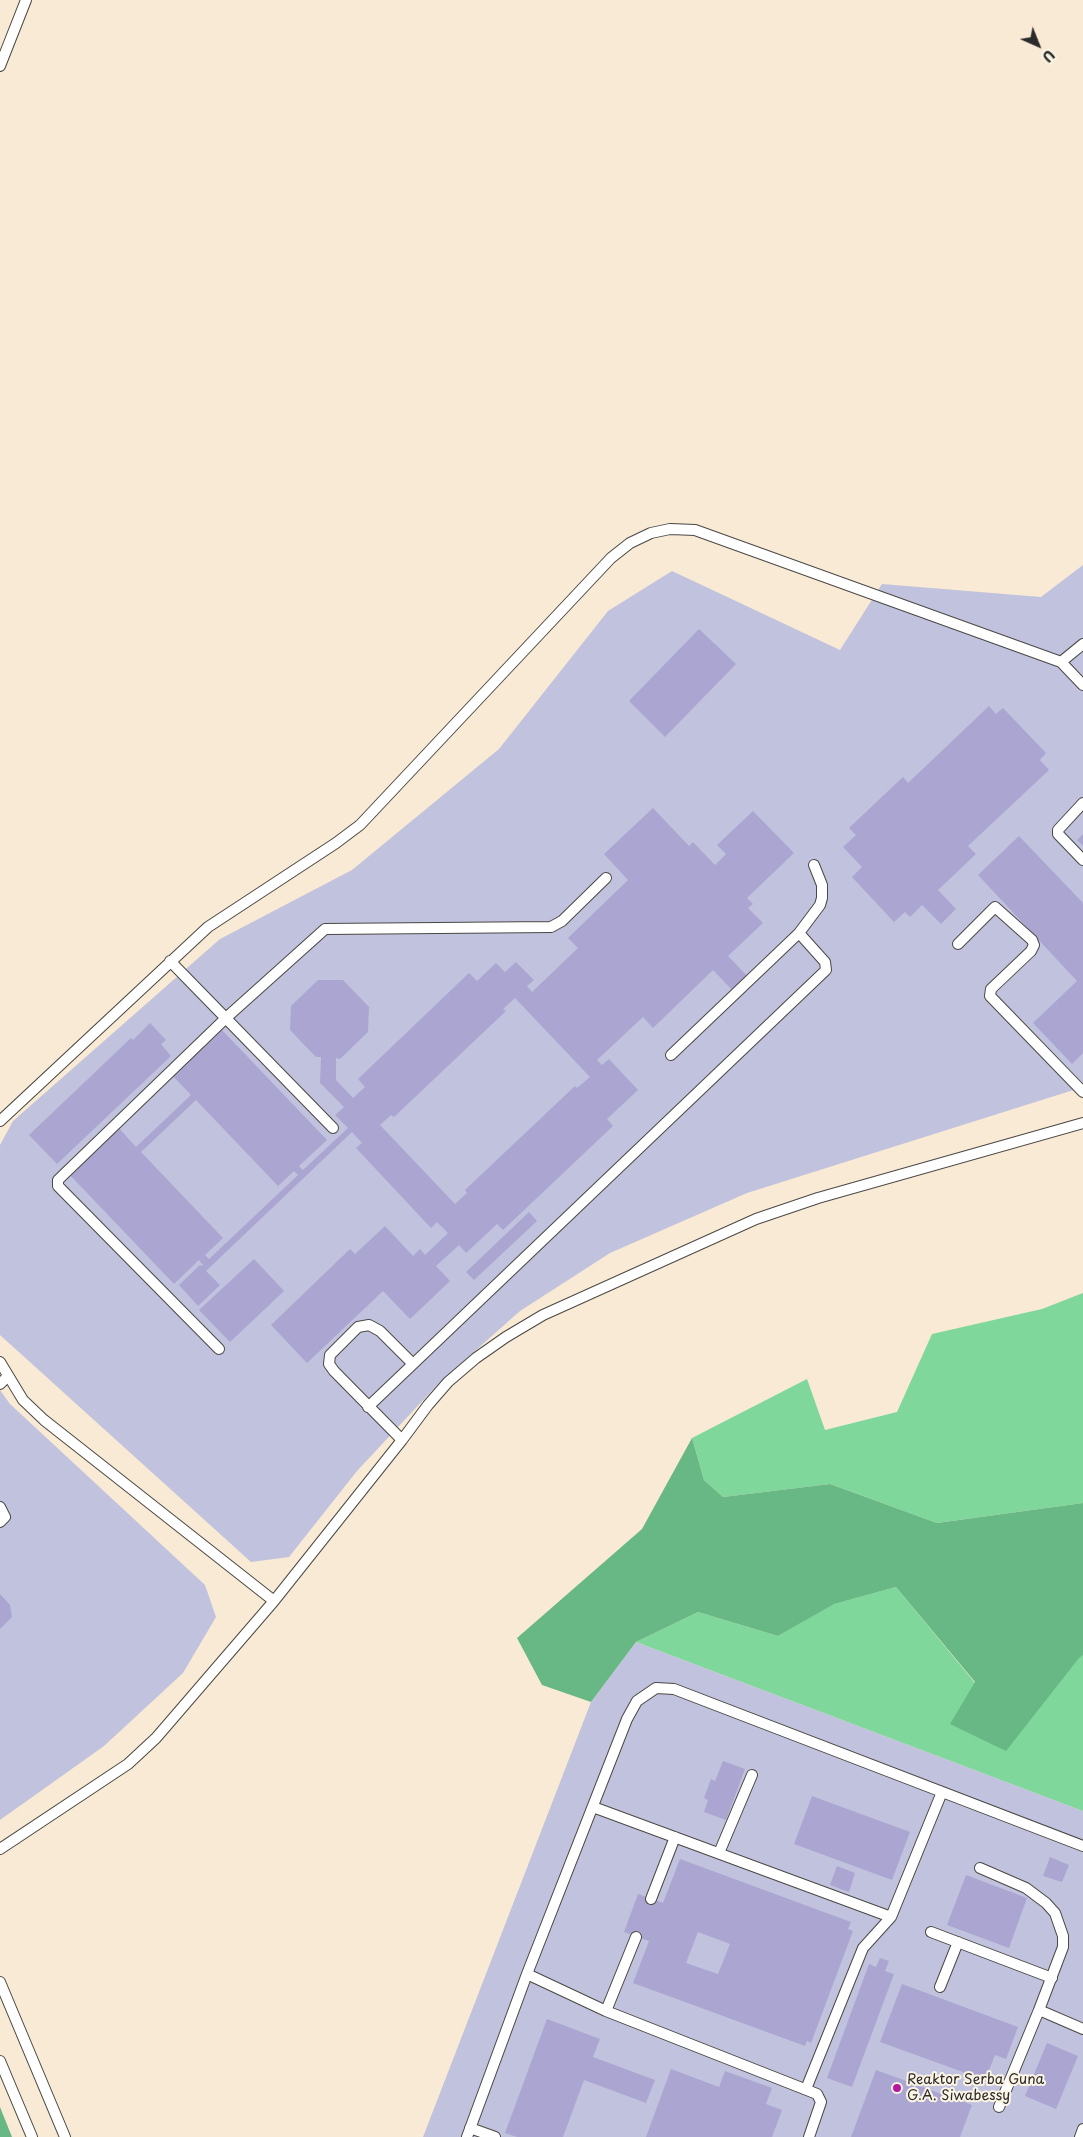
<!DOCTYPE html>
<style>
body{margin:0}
#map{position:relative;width:1083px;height:2137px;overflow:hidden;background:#f8ead4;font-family:"Playpen Sans",sans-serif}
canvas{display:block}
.north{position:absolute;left:1013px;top:20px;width:50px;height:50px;-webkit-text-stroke:4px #fcf5e5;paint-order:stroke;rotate:136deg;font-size:14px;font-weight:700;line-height:20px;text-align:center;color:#2b2b2b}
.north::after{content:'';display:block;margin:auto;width:18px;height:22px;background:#2b2b2b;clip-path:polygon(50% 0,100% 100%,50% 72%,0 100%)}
</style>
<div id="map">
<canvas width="1083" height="2137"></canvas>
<div class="north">U</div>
</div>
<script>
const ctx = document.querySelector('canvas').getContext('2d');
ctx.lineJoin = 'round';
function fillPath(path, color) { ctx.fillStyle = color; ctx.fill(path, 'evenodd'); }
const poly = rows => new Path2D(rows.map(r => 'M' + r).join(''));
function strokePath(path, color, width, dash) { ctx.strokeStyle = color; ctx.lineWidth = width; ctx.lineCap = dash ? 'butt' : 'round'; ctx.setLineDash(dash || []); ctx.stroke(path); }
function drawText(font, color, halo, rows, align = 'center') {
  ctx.font = font + ' "Playpen Sans",sans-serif'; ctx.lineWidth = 4; ctx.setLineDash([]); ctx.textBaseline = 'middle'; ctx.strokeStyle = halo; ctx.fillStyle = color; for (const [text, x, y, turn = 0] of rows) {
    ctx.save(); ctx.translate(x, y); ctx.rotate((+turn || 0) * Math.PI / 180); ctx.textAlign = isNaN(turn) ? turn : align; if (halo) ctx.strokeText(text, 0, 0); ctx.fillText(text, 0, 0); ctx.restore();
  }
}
const industrial = poly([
 [1083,565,1083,1087,747,1193,610,1253,520,1311,440,1382,357,1471,289,1557,251,1562,0,1335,0,1145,13,1121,220,939,352,870,499,749,608,611,672,571,840,650,882,584,1041,597],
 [0,1390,10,1404,205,1585,216,1617,183,1673,104,1746,0,1820],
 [636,1642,1083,1811,1083,2137,423,2137,591,1702]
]);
const green = poly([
 [1083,1293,1083,1503,937,1523,830,1484,723,1497,704,1480,692,1438,807,1379,825,1430,897,1412,932,1334,1042,1309],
 [896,1587,975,1683,1083,1655,1083,1811,636,1642,698,1612,778,1636,833,1604]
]);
const forest = poly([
 [692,1438,704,1480,723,1497,830,1484,937,1523,1083,1503,1083,1655,1079,1658,1006,1751,950,1724,975,1682,896,1587,834,1604,778,1636,698,1612,636,1642,591,1702,542,1685,517,1638,642,1529],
 [0,2107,12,2137,0,2137]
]);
const building = poly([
 [699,629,736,664,665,737,629,701],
 [989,706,996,714,1003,708,1046,753,1040,760,1049,770,968,846,976,854,938,890,956,909,941,924,922,905,910,917,905,912,894,922,852,877,862,867,843,847,856,835,849,828,903,777,908,783],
 [653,808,689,846,693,842,715,865,726,854,717,845,753,811,794,853,747,898,753,904,748,908,763,923,728,956,750,979,735,993,713,970,653,1028,643,1017,597,1060,602,1065,609,1059,638,1090,607,1119,613,1126,503,1230,497,1224,466,1253,459,1245,436,1266,450,1281,410,1319,383,1291,307,1363,271,1325,350,1249,355,1254,385,1226,413,1256,420,1249,425,1255,448,1233,437,1222,431,1228,356,1148,362,1143,352,1132,206,1271,220,1285,198,1306,179,1285,200,1265,202,1266,203,1265,199,1260,174,1284,68,1173,117,1126,136,1147,191,1095,172,1075,221,1029,327,1140,299,1166,303,1170,348,1128,335,1115,344,1107,320,1083,321,1057,316,1057,290,1030,291,1006,318,980,343,980,369,1007,368,1032,340,1059,336,1058,336,1080,353,1098,365,1087,358,1079,469,973,477,981,496,963,505,972,516,962,534,980,527,986,532,992,578,948,568,938,628,880,604,854],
 [515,998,590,1077,577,1088,575,1086,465,1190,467,1193,455,1204,380,1125,391,1115,394,1117,506,1011,503,1009],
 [196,1100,278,1186,294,1171,298,1175,209,1259,205,1255,223,1238,141,1152],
 [1083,834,1083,846,1077,840],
 [1019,836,1083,903,1083,1053,1072,1064,1033,1023,1077,981,978,875],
 [150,1023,166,1040,161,1044,171,1056,57,1164,29,1135,131,1038,133,1040],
 [529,1212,537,1221,474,1280,466,1272],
 [254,1259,284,1291,230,1342,199,1310],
 [0,1594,10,1605,12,1617,0,1629],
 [723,1761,745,1769,726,1820,704,1812,708,1800,704,1798,711,1779,715,1781],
 [812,1796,910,1832,892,1880,794,1844],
 [1050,1857,1069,1865,1062,1882,1043,1876],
 [680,1859,851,1922,848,1929,853,1931,811,2043,807,2041,805,2046,633,1983,649,1941,624,1932,638,1894,663,1903],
 [698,1932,730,1944,718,1974,686,1963],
 [837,1866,855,1873,849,1892,830,1885],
 [966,1875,1027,1898,1009,1948,947,1925],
 [880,1958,889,1961,885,1971,894,1974,852,2087,827,2078,869,1964,876,1967],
 [902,1984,1018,2027,1006,2059,995,2055,985,2080,880,2042],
 [547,2019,600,2039,593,2057,655,2080,646,2103,584,2080,563,2137,517,2137,505,2133],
 [1047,2043,1078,2056,1056,2109,1025,2096],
 [671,2069,719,2087,725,2071,772,2088,766,2104,782,2110,772,2137,646,2137],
 [876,2070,972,2105,960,2137,851,2137]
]);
const lane = poly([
 [0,66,26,0],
 [1061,662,1083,685],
 [1083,803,1058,830,1058,834,1083,860],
 [958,944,995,907,1032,940,1034,945,1031,951,991,989,990,996,1083,1092],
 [170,961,333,1128],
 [671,1055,799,933],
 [0,1121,208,927,336,843,360,825,611,558,630,543,651,533,670,529,695,530,1061,662,1083,644],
 [219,1349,58,1186,58,1180,227,1017,325,929,551,927,562,921,606,878],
 [0,1362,23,1400,44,1420,274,1601],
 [0,1384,7,1377],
 [368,1407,826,970,825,962,799,933,820,905,822,898,822,885,814,865],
 [402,1440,334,1371,329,1364,330,1355,358,1327,369,1325,380,1331,413,1364],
 [0,1507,5,1517,0,1522],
 [593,1807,891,1917,942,1792],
 [0,1849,128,1764,156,1738,274,1601,402,1440,428,1405,448,1382,476,1358,506,1337,543,1315,756,1219,818,1198,1083,1123],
 [719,1853,752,1775],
 [980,1868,1026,1888,1046,1903,1055,1913,1063,1936,1063,1947,1039,2010,1083,2029],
 [651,1899,675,1837],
 [931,1932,1052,1978],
 [527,1974,606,2011,817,2094,821,2102,809,2137],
 [0,1982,65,2137],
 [940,1987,958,1942],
 [606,2011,636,1937],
 [0,2061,32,2137],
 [806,2089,863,1948,891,1917],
 [999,2107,1039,2010],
 [470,2128,495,2137],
 [467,2137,527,1974,627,1719,637,1701,656,1688,674,1689,1083,1846],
 [1080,2137,1083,2129]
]);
const markers = [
 [897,2088,5,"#b5179e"]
];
const poiNames = [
 ["Reaktor Serba Guna",907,2080],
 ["G.A. Siwabessy",907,2096]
];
fillPath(industrial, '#c1c2dd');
fillPath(green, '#7fd79c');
fillPath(forest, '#67b884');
fillPath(building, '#aba6d1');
strokePath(lane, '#4a4844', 12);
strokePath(lane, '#fff', 10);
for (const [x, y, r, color] of markers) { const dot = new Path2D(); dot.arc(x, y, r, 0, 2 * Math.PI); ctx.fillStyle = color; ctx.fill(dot); strokePath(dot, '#fcf5e5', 2); }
drawText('14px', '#2b2b2b', '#fcf5e5', poiNames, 'left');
</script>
